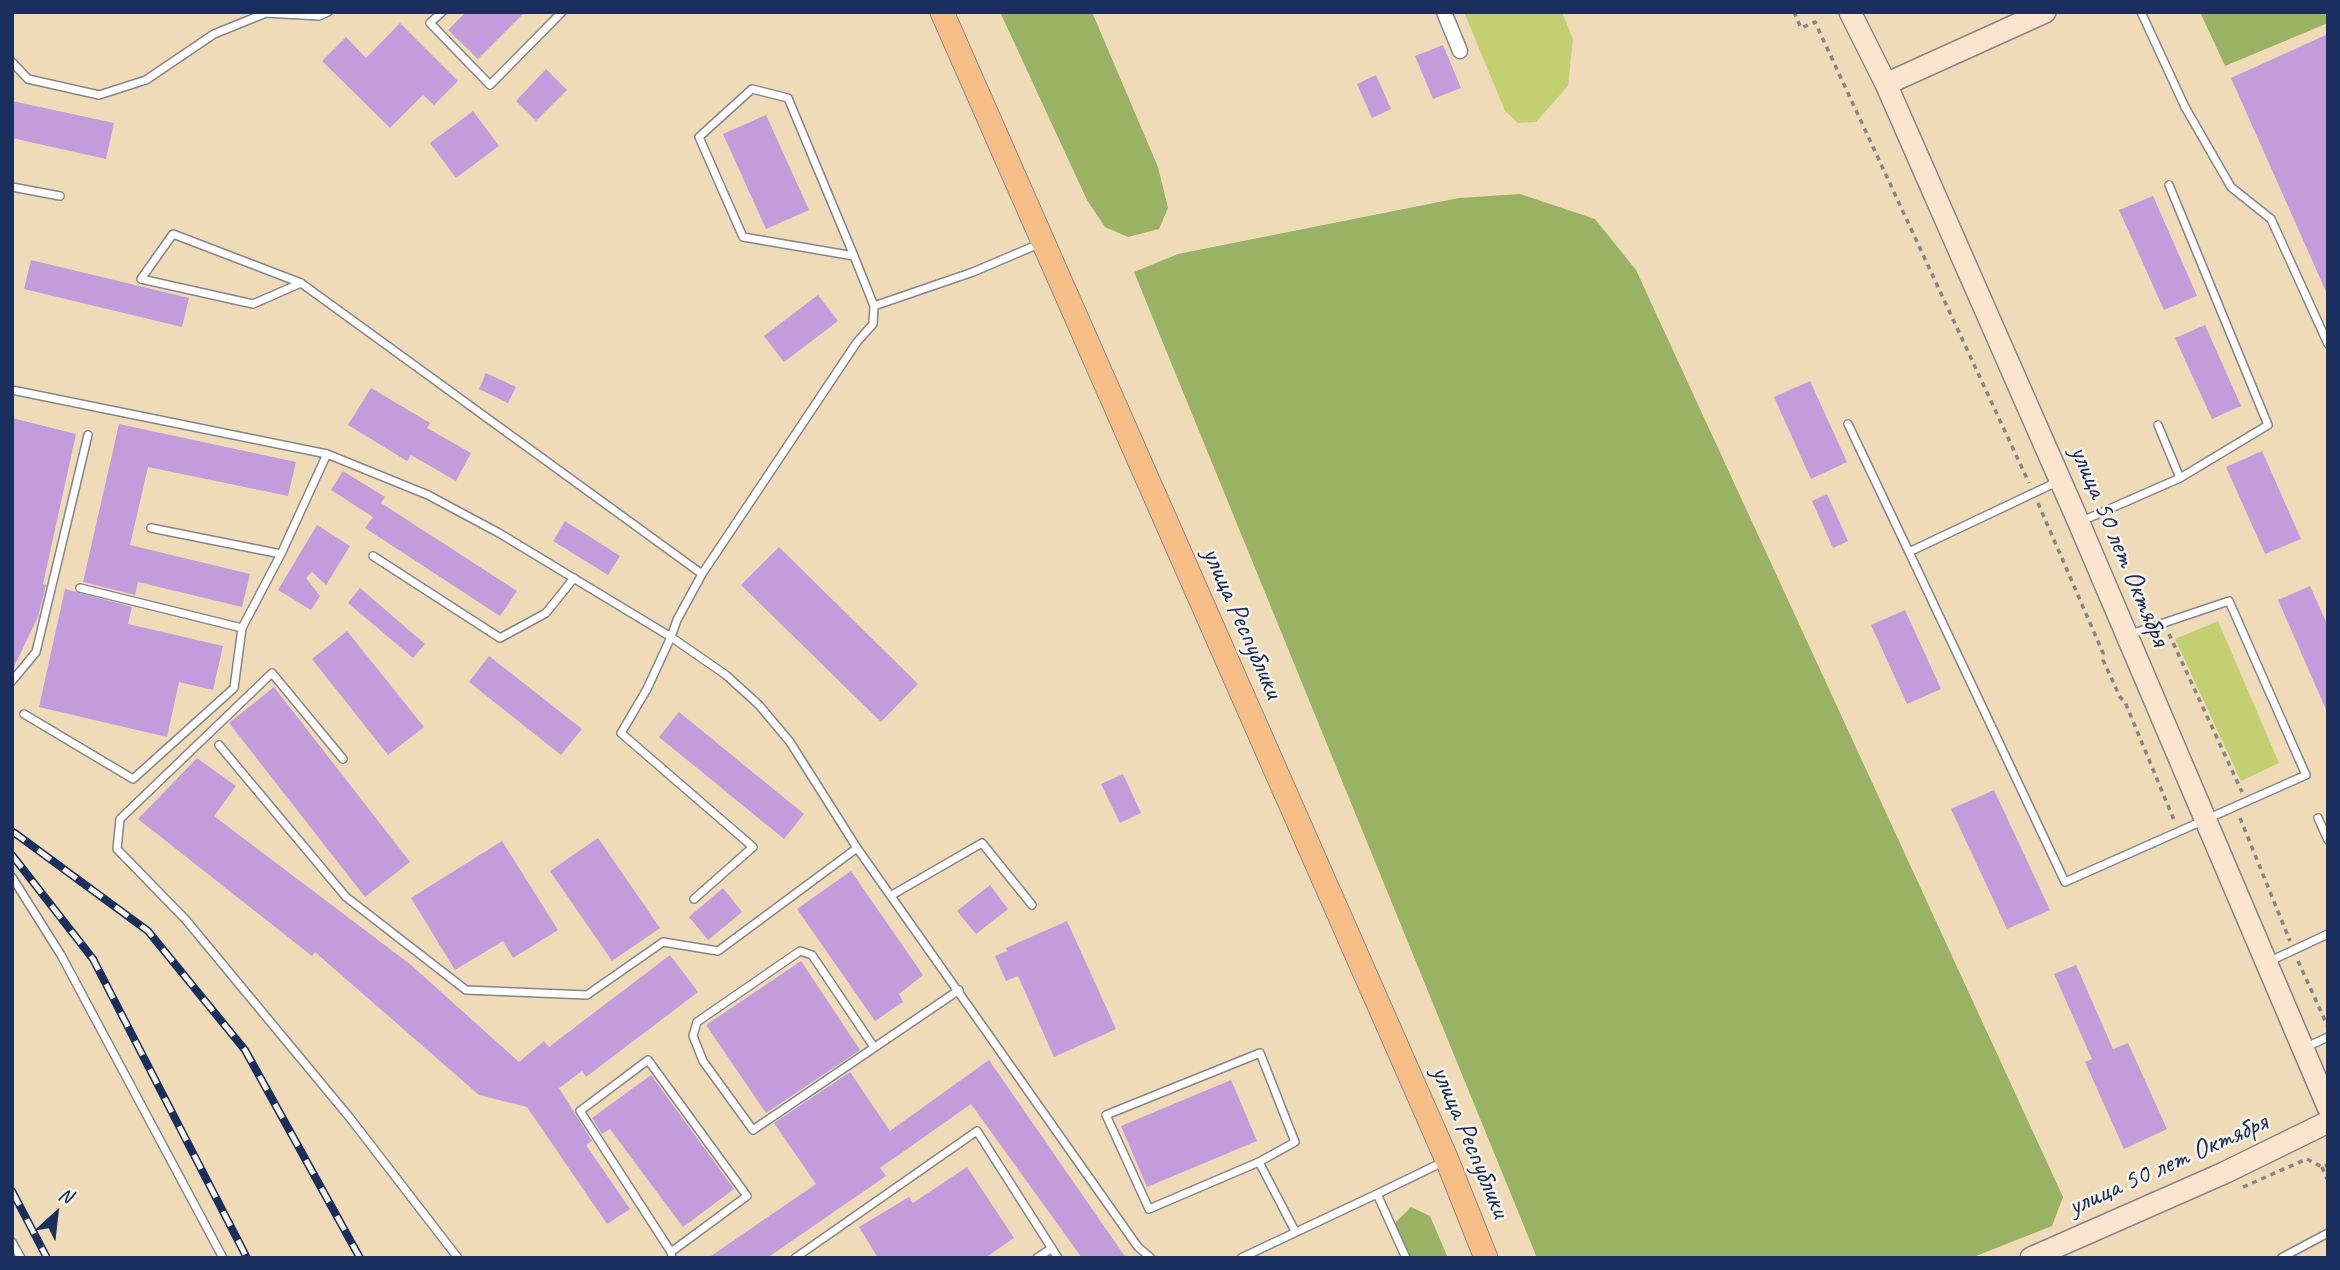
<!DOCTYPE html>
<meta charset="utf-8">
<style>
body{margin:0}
#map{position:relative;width:2340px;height:1270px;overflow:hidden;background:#f0dbb9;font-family:Caveat,sans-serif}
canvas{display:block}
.frame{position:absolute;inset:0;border:14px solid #1b2f5e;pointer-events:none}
.north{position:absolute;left:21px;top:1179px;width:70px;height:70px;-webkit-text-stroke:5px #f7f3e8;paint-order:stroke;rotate:27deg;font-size:19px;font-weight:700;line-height:28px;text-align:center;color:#1b2f5e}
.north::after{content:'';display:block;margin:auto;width:24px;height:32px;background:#1b2f5e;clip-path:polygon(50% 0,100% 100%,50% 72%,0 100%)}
</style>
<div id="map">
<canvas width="2340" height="1270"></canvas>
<div class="frame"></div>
<div class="north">N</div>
</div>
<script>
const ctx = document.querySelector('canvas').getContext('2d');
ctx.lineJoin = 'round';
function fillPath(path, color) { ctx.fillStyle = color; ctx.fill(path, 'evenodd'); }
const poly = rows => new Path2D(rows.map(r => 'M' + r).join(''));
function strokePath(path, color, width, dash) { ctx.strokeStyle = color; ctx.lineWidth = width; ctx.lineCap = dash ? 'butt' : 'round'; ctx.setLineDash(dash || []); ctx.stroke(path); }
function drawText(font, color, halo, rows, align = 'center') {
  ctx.font = font + ' Caveat,sans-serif'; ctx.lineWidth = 5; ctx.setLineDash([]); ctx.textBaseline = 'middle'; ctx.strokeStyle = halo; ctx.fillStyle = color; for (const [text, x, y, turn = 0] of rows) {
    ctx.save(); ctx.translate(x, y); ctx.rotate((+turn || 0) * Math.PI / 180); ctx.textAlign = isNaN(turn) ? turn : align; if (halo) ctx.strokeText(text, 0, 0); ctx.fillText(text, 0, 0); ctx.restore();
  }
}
const green = poly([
 [1464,12,1562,12,1573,39,1568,86,1536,122,1518,123,1505,111],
 [2218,621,2279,763,2241,781,2175,639]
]);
const forest = poly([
 [1000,12,1092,12,1158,167,1168,208,1159,229,1128,237,1105,227,1087,200],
 [2200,12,2328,12,2328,23,2225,66],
 [1520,194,1595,219,1636,270,2063,1197,2052,1226,1971,1258,1537,1258,1134,272,1178,254,1459,198],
 [1411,1207,1430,1216,1448,1258,1408,1258,1393,1225]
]);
const building = poly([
 [466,12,525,12,478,59,448,30],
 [400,23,458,81,434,105,423,95,390,128,322,61,346,37,366,58],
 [2328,34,2328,296,2231,78],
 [1443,45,1461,88,1433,99,1415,56],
 [546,69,567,90,536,121,516,101],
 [1376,75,1391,109,1372,118,1357,84],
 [12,101,114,123,106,159,12,138],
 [473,111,499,146,456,178,430,143],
 [766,115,809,210,766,229,723,134],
 [2153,196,2197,296,2164,310,2119,210],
 [31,260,189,298,182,327,24,289],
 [818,295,838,321,784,362,764,336],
 [2205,325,2241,406,2212,419,2175,338],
 [486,373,516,387,508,403,479,389],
 [1810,381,1847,462,1811,479,1774,397],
 [371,388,430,423,427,428,471,453,456,481,411,455,407,461,348,425],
 [12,418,76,434,43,584,46,585,38,617,12,671],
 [119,424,296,462,288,496,148,467,130,545,250,574,242,607,138,582,135,595,83,582],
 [2262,451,2301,539,2265,554,2226,467],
 [343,471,385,497,381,503,517,591,500,616,365,528,373,517,331,490],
 [1827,494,1848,541,1833,548,1812,501],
 [565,521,620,556,608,575,553,541],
 [317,525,350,546,326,585,312,572,306,578,320,596,311,610,278,590],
 [779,547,918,684,881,722,741,585],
 [2310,586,2328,626,2328,714,2278,600],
 [360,588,425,644,413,658,348,603],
 [65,589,132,607,128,624,223,646,213,690,179,682,167,737,39,707],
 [1905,610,1941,689,1907,704,1871,625],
 [347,631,424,727,388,755,312,659],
 [489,656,582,729,561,755,469,682],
 [274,687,410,862,365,897,229,723],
 [679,712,804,814,784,839,659,737],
 [197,758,236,786,214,816,411,965,519,1062,544,1041,549,1047,670,955,698,992,586,1077,582,1071,559,1088,592,1141,586,1145,630,1209,607,1224,527,1107,479,1095,315,952,312,956,138,819],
 [1123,774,1141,813,1120,823,1101,784],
 [1994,790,2050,910,2007,929,1951,809],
 [598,838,660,928,612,961,550,871],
 [502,841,558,930,513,958,503,941,455,970,411,898],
 [851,871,923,975,899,994,903,1002,875,1021,797,909],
 [990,885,1008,909,976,934,957,911],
 [723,888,742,912,708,940,689,917],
 [1067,921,1116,1029,1054,1057,1018,976,1006,981,995,956,1007,951,1006,948],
 [801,961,860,1050,766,1113,706,1025],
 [2076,965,2113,1049,2128,1043,2167,1129,2124,1149,2085,1062,2092,1059,2054,974],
 [989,1060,1126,1258,1082,1258,971,1104,880,1168,886,1176,767,1258,708,1258,816,1184,774,1123,850,1072,890,1131],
 [651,1075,734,1189,683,1227,610,1129,602,1134,592,1118],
 [1231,1080,1257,1141,1147,1187,1121,1126],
 [967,1167,1014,1238,985,1258,878,1258,859,1227,909,1197,913,1203]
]);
const path = poly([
 [1794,12,1801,28,1815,22,2029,483],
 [2038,503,2103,653,2103,660,2120,697,2125,702,2174,820],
 [2169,634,2242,792],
 [2240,818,2290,941],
 [2298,961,2328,1027],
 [2322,1167,2328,1181],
 [2243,1187,2307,1159,2322,1167,2328,1165]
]);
const lane = poly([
 [442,12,430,23,490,85,562,12],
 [2141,12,2185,107,2231,187,2271,219,2328,344],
 [12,62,28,79,99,95,146,80,214,34,266,13,319,16,328,12],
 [2169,185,2268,425,2180,478],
 [12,187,60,196],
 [854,256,743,237,699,137,752,89,788,98,854,256,874,306],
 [301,283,253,304,141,279,173,234,301,283,702,574,857,342,873,324,874,306,973,272,1039,244],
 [12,390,327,454,428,495,499,533,671,637,726,675,759,705,790,742,857,848,1138,1247,1151,1258],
 [1848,424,1909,552,2059,481],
 [2082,521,2180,478,2158,425],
 [151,528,281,554],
 [1909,552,2065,882,2306,775,2229,601,2128,635],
 [373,556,500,638,546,613,574,578],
 [80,588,242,628],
 [12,681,36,652,88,435],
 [24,714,133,779,234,688,242,628,281,554,327,454],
 [219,745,346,897,466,990,587,995,663,942,718,951,857,848],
 [343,759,272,673,120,819,117,849,186,920,350,1118,458,1258],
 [2318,818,2328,840],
 [12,877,61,955,223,1258],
 [892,895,982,843,1032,905],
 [694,899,753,847,621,733,647,689,671,637,677,620,702,574],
 [2268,962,2328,934],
 [874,1047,812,955,800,951,697,1022,693,1036,703,1061,753,1130,959,990],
 [2304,1048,2328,1037],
 [1260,1053,1295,1142,1259,1162,1149,1209,1106,1115,1260,1053],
 [1259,1162,1295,1231],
 [12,1242,21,1258],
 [671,1252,747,1196,648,1060,580,1111,671,1252,672,1258],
 [795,1258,977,1131,1058,1258],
 [1037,1258,1052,1248],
 [1241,1258,1377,1194],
 [1406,1258,1377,1194,1443,1162],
 [2281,1258,2328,1233]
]);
const street = poly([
 [1444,12,1460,51]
]);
const secondary = poly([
 [1850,12,1886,84,2079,523,2328,1107],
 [1886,84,2045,12],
 [2031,1258,2224,1173,2328,1122]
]);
const primary = poly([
 [942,12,1447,1160,1486,1258]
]);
const rail = poly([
 [12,831,148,931,245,1050,360,1258],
 [12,855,93,959,247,1258],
 [12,1191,47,1258]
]);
const streetNames = [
 ["улица 50 лет Октября",2119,546,67],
 ["улица Республики",1242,623,66],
 ["улица Республики",1470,1142,67],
 ["улица 50 лет Октября",2168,1165,-24]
];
fillPath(green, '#c2d071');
fillPath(forest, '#99b263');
fillPath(building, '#c39cdb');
strokePath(lane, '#86858c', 10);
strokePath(street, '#86858c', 17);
strokePath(secondary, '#86858c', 24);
strokePath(primary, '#86858c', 25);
strokePath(path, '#86858c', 3.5, [5, 5]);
strokePath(lane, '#fff', 7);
strokePath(street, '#fff', 14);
strokePath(secondary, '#fbe5cf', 21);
strokePath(primary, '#f6be87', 23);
strokePath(rail, '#1b2f5e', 8);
strokePath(rail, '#f7f3e8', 5, [16]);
drawText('28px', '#1b2f5e', '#f7f3e8', streetNames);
</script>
